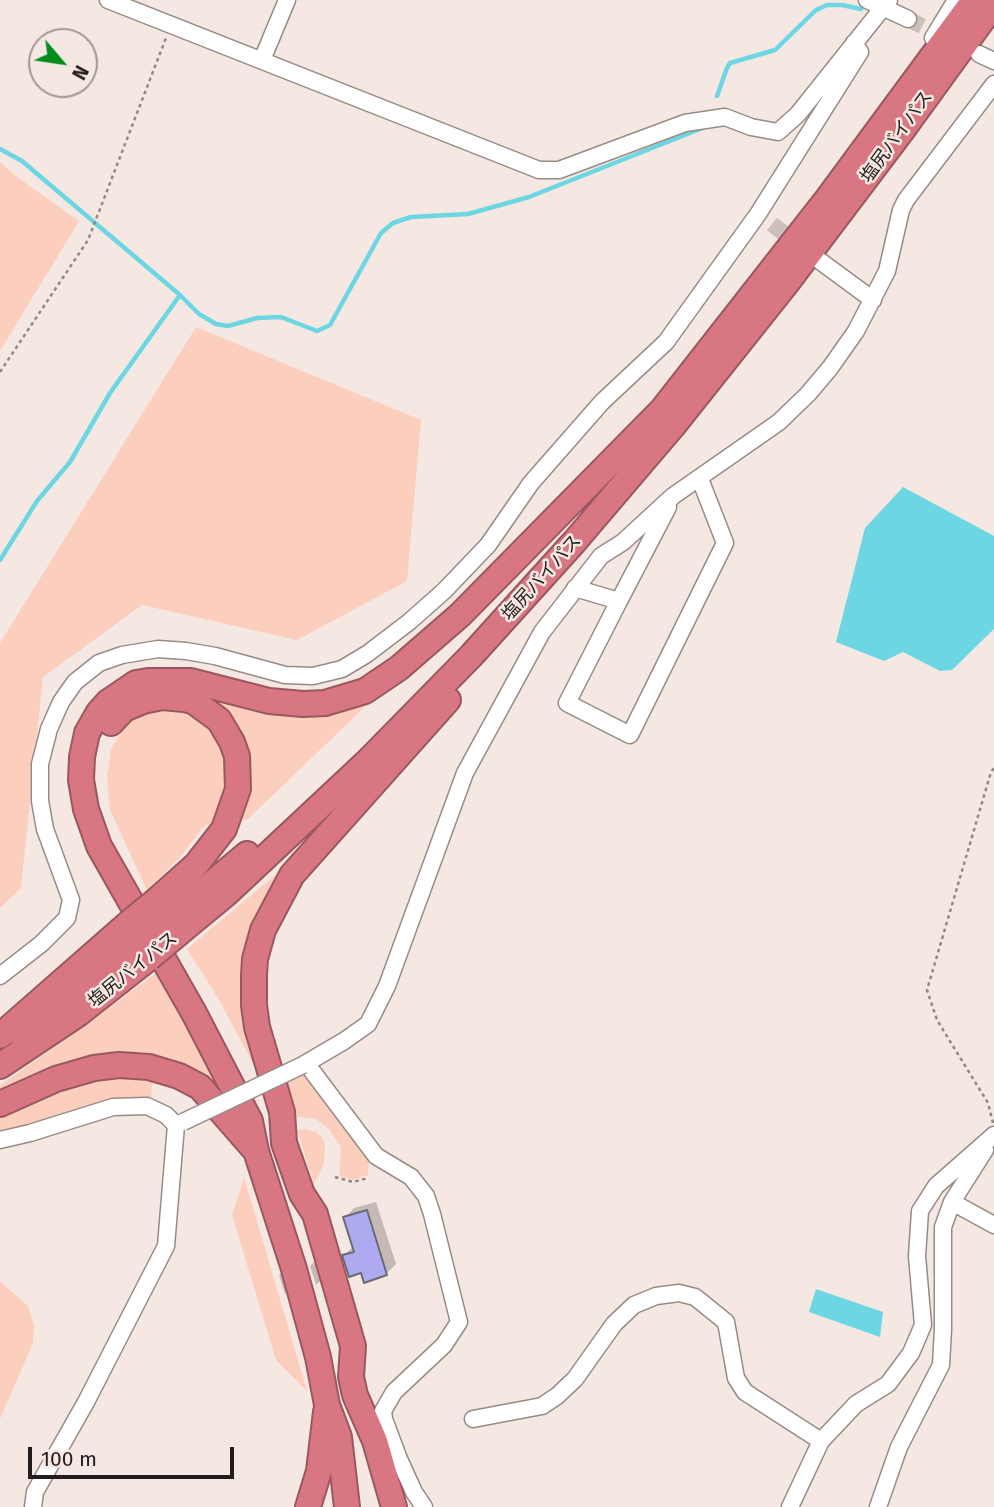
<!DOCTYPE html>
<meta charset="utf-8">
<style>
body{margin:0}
#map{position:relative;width:994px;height:1507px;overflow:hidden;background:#f5e8e3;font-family:"Fira Sans",sans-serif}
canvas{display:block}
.north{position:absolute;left:28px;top:28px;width:70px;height:70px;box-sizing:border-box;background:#f5e8e3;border:2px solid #a19794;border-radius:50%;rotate:119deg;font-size:19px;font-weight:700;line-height:28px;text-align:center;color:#231e1d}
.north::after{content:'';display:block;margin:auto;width:24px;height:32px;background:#008d1c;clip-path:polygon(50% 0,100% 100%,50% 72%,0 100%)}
.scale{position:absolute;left:28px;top:1447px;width:206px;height:32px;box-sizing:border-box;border:4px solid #231e1d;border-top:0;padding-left:9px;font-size:21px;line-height:24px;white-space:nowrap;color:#231e1d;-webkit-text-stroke:5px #f5e8e3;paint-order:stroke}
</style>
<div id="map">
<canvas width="994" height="1507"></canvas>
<div class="north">N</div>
<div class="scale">100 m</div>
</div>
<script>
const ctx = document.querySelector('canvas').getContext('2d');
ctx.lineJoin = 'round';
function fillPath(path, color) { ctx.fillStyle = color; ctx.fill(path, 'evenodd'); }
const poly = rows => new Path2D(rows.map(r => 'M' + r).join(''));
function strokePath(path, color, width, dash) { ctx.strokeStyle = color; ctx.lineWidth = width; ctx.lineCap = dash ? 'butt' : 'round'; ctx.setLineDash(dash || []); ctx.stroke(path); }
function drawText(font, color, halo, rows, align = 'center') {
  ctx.font = font + ' "Fira Sans","Noto Sans JP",sans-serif'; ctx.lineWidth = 5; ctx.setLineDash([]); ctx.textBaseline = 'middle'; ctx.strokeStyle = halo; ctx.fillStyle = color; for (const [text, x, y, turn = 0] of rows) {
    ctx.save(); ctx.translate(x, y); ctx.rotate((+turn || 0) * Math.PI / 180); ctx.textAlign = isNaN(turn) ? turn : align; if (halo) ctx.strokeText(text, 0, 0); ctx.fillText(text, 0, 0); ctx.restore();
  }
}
const green = poly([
 [0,162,17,177,79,221,0,351],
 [196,327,421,420,407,581,297,640,142,605,43,677,21,888,0,908,0,643],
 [198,689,316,714,349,709,373,699,248,819,243,820,240,816,249,761,245,740,233,720],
 [174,708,204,720,220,739,230,776,213,824,205,825,180,857,147,890,110,810,107,777,111,750,122,731,137,715,157,709],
 [279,872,281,875,262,912,259,1075,218,998,187,949],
 [161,969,226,1091,220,1094,195,1071,175,1060,142,1053,118,1053,75,1061,0,1093,0,1085,84,1027],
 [305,1072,369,1155,368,1175,353,1180,339,1176,341,1147,329,1129,316,1119,291,1116,281,1084],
 [153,1076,151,1097,135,1097,103,1102,29,1128,0,1134,0,1115,92,1077],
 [304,1129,316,1132,322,1137,325,1145,324,1163,314,1184,297,1130],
 [244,1177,307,1391,276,1360,232,1215],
 [0,1281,28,1306,34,1325,33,1343,0,1419]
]);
const water = poly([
 [903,487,994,536,994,629,952,670,940,671,903,652,884,661,836,642,865,528],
 [816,1289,883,1312,880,1337,809,1312]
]);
const shadow = poly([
 [376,1202,396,1264,386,1274,362,1271,344,1255,354,1246,345,1218,354,1208],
 [320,1256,328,1274,316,1285,310,1266],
 [289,1265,294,1285,285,1294,279,1275]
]);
const stream = poly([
 [717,96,727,68,730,63,775,50,816,10,827,5,842,5,861,9],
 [0,149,22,161,180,295,199,314,216,324,228,326,257,318,281,317,317,331,330,325,381,233,393,223,411,217,468,214,529,197,705,127],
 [0,560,37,501,70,462,110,393,180,295]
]);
const building = poly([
 [367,1210,387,1275,364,1283,361,1273,349,1277,342,1255,354,1252,343,1217,367,1210]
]);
const minorTunnel = poly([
 [908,19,946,38],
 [772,224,800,246]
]);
const path = poly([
 [0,372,88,240,166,38],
 [993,1123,988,1103,937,1020,927,990,991,772,994,768],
 [335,1177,353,1182,368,1178]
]);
const minor = poly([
 [108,0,539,170,559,170,685,123,725,117,751,127,778,132,798,114,889,0],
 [867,0,908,19],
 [933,38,956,0],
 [979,54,994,61],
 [262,60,287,0],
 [816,258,873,300],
 [575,588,619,601,668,507],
 [619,601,567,703,630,735,725,543,700,479],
 [0,976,41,944,67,918,71,900,45,829,40,801,40,764,49,729,61,702,75,682,99,663,122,655,158,649,186,651,215,656,285,675,313,676,342,669,367,654,409,622,444,591,488,545,531,483,602,402,666,342,758,214,860,52,854,43],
 [306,1063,376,1156,411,1177,426,1196,432,1214,459,1322,444,1345,394,1392,383,1411,384,1419,399,1459,414,1492,424,1507],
 [303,1065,344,1041,368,1024,387,986,465,773,542,632,601,556,623,542,673,496,779,422,808,394,830,368,856,331,887,271,901,210,906,200,994,84],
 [0,1140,30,1133,113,1107,147,1106,166,1115,176,1125,166,1246,86,1402,35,1492,33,1507],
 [952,1202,994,1225],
 [473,1419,542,1406,557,1396,575,1379,614,1324,634,1305,656,1296,679,1293,695,1297,726,1322,736,1378,745,1392,821,1441],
 [790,1507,821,1441,856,1404,888,1384,911,1353,923,1325,917,1256,920,1211,936,1186,994,1135],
 [878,1507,899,1447,941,1365,943,1329,943,1227,952,1202,985,1150]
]);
const highway = poly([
 [652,423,825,202,974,0],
 [111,723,124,709,143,701,162,697,184,699,193,701,219,720,232,742,237,756,238,789,224,829,196,865,158,899],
 [172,917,247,854],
 [180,932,226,894,368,761,471,656,575,541,673,426,786,284,901,132,994,4],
 [20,1035,142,941],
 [0,1036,130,922],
 [0,1066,78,1014,149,958],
 [0,1104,56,1079,94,1068,119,1065,149,1067,179,1076,200,1087,255,1150],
 [308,1507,319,1471,326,1412],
 [347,1507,339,1437,327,1405,318,1357,294,1269,256,1151,250,1121,194,1013,99,846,86,809,81,780,82,757,87,733,99,712,108,702,136,683,148,681,191,681,269,701,303,704,325,703,365,691,399,668,460,615,661,411],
 [394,1507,375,1441,355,1395,351,1377,353,1346,315,1214,302,1194,284,1143,282,1112,257,1027,254,1005,254,975,255,959,263,930,292,875,448,700]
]);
const minorBridge = poly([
 [183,1122,303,1065]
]);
const highwayBridge = poly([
 [130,922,158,899],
 [142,941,172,917],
 [149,958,180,932]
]);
const streetNames = [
 ["塩尻バイパス",897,137,-54],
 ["塩尻バイパス",542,578,-48],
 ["塩尻バイパス",133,970,-39]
];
fillPath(green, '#fccebd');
fillPath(water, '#6dd6e3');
fillPath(shadow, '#0003');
strokePath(stream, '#6dd6e3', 4.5);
fillPath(building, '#adaaf0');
strokePath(building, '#6a6a75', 2);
strokePath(minorTunnel, '#cbc0bb', 16, [16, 8]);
strokePath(minor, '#978b86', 19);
strokePath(highway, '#99585f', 28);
strokePath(path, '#918885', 2.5, [3.5, 3.5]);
strokePath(minor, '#fff', 16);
strokePath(highway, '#d87782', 24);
strokePath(minorBridge, '#978b86', 19, []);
strokePath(highwayBridge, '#99585f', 28, []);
strokePath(minorBridge, '#fff', 16);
strokePath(highwayBridge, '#d87782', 24);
drawText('18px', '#231e1d', '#f5e8e3', streetNames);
</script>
